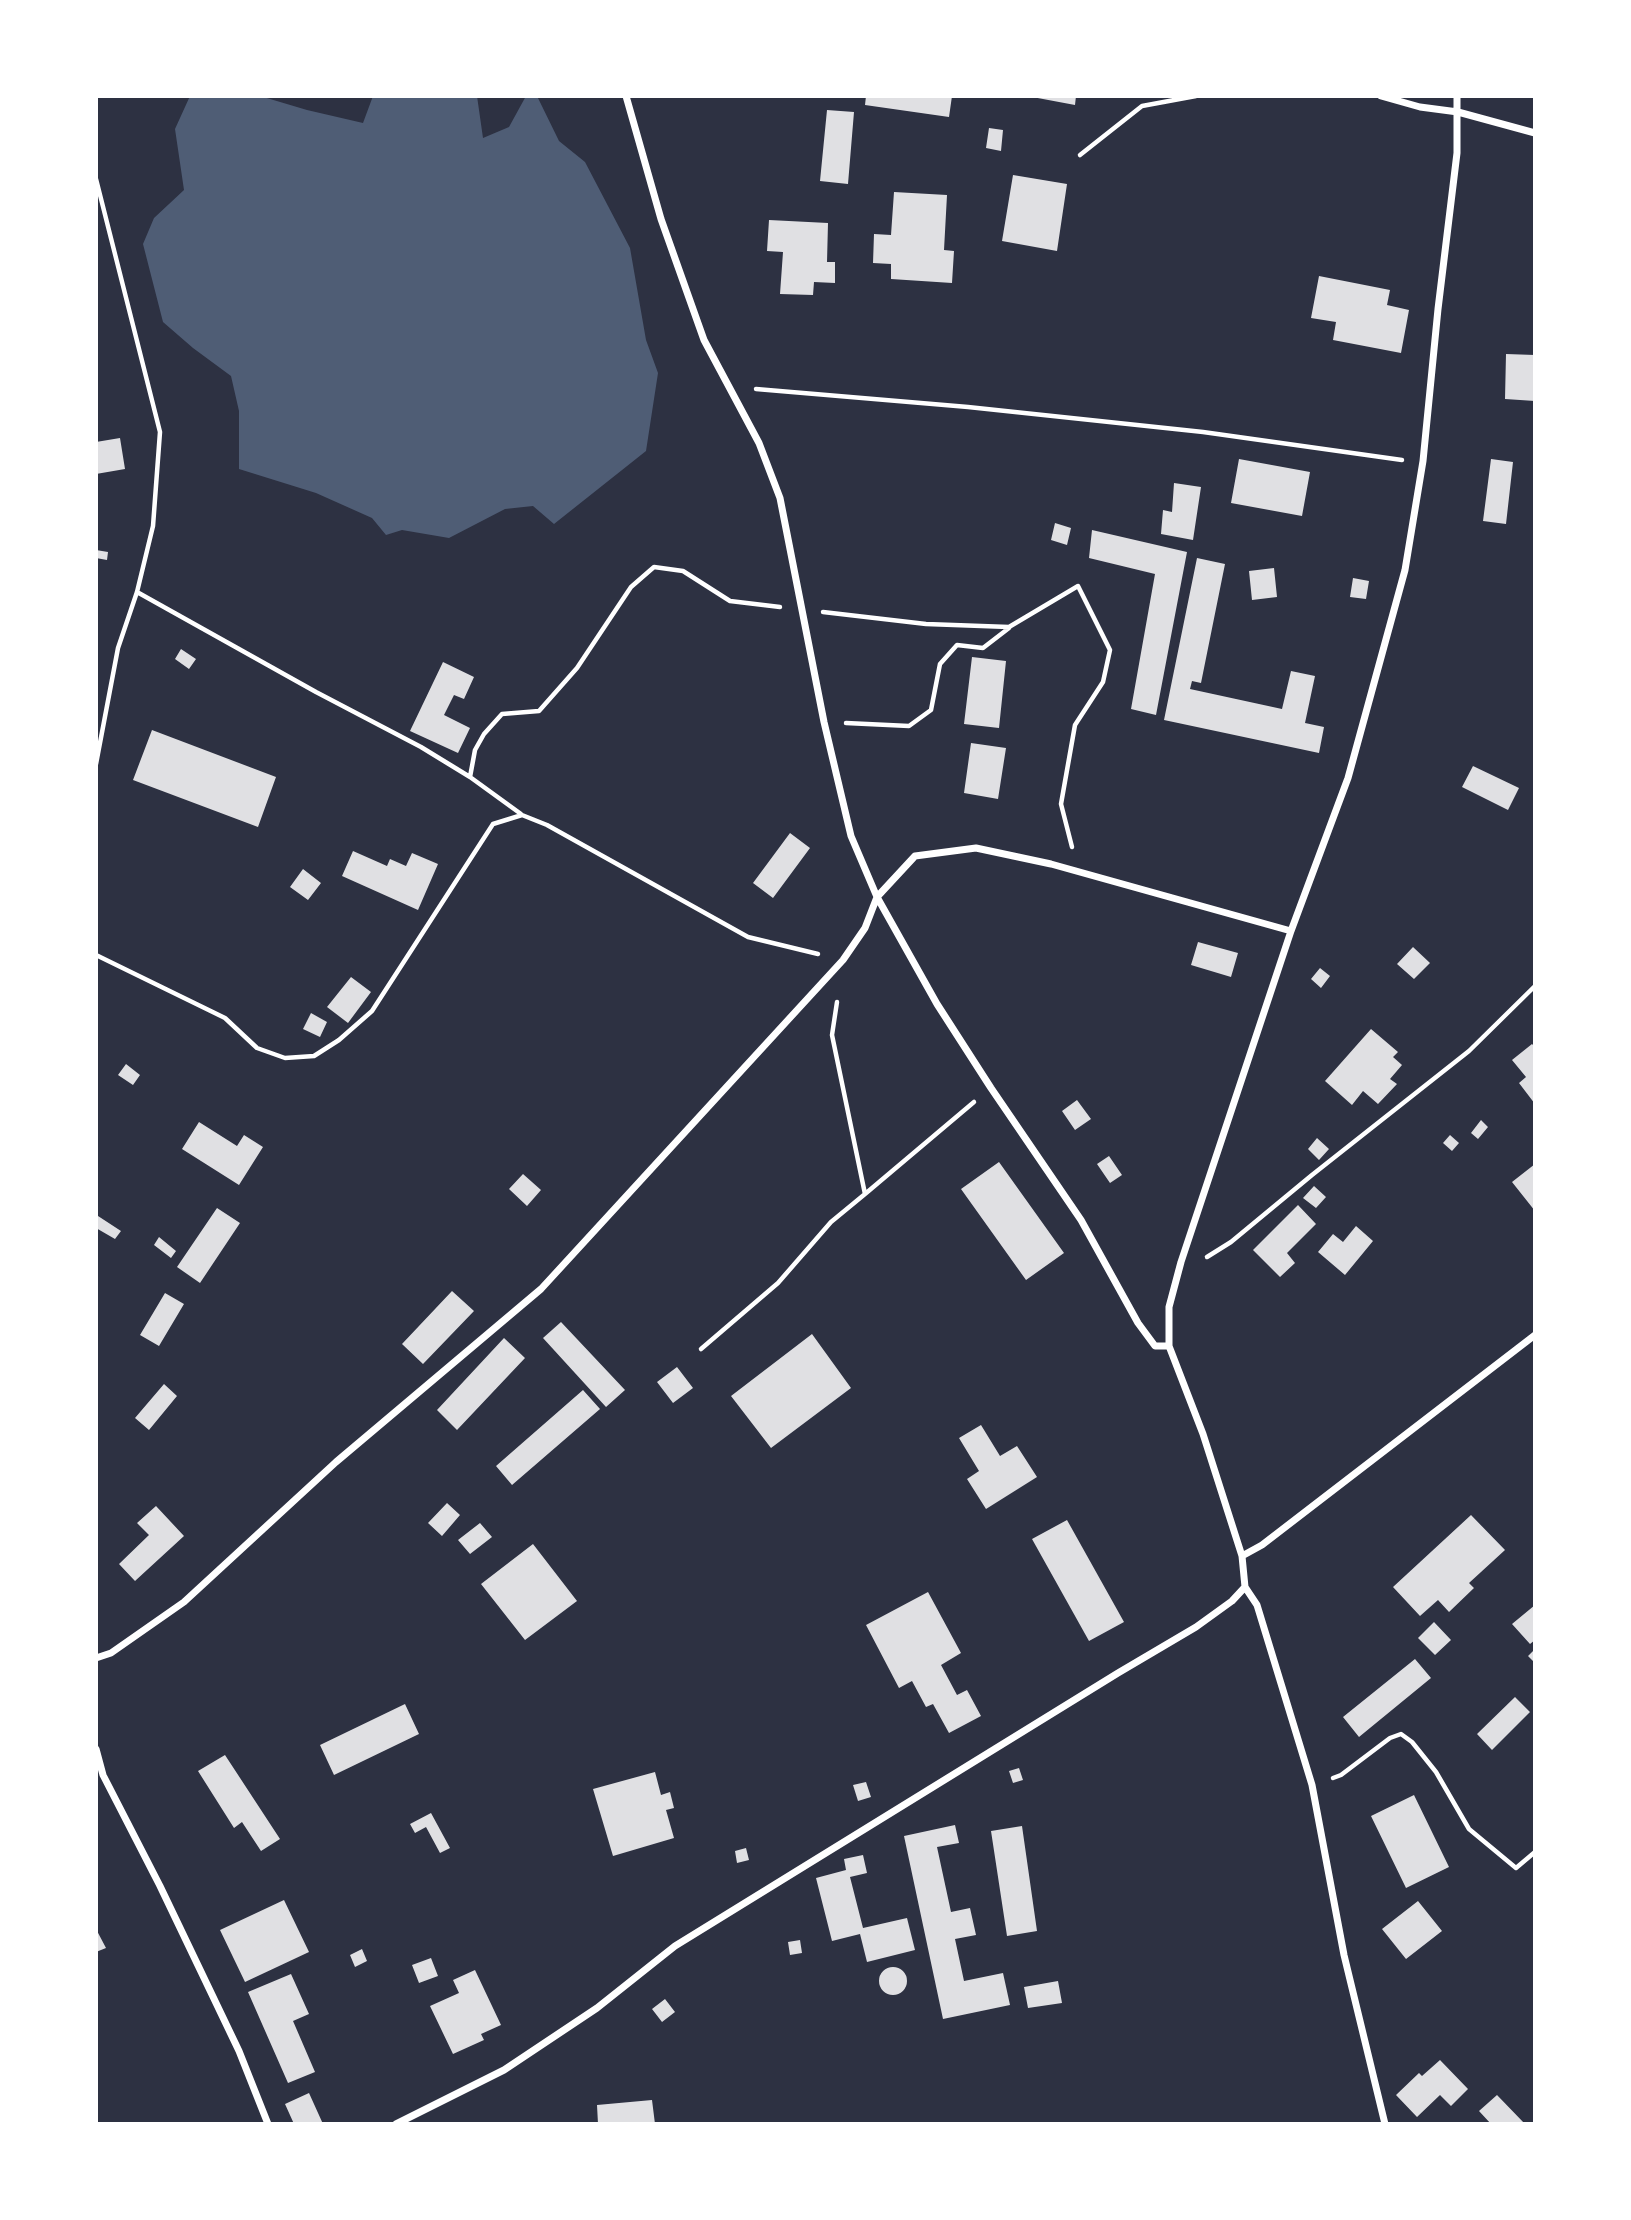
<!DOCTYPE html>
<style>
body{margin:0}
#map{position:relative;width:1631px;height:2220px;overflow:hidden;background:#2d3142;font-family:"Work Sans",sans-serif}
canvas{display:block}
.frame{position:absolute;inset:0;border:98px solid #fff;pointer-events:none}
</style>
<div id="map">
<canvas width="1631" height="2220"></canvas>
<div class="frame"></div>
</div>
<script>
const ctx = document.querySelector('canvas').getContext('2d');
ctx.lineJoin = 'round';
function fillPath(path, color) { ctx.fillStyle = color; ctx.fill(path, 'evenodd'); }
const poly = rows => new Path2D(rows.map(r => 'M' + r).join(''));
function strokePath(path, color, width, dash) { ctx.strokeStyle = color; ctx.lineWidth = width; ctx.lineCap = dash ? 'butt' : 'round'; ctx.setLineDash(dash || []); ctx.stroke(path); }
const water = poly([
 [190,96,260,96,307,110,363,123,373,96,477,96,483,138,509,127,526,96,537,96,559,141,585,162,630,248,646,340,658,373,646,451,554,524,533,506,505,509,449,538,402,530,386,535,372,518,316,493,239,469,239,411,231,376,193,348,163,322,143,244,154,218,184,190,175,129]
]);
const building = poly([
 [866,96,952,96,949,117,865,105],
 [1027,96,1076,96,1075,105],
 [827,110,854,112,848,184,820,181],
 [989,128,1003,130,1001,151,986,148],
 [1013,175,1067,184,1057,251,1002,241],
 [894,192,947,195,944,250,954,251,952,283,891,279,891,264,873,263,874,234,891,235],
 [769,220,828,223,827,262,835,262,835,283,814,282,813,295,780,294,783,252,767,251],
 [1319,276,1390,290,1387,305,1409,310,1401,353,1333,340,1336,322,1311,318],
 [1506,354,1535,355,1535,401,1505,399],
 [120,438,125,469,96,474,96,442],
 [1239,459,1310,472,1302,516,1231,503],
 [1491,459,1513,462,1506,524,1483,521],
 [1174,483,1201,487,1193,540,1161,534,1163,510,1172,512],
 [1055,523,1071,528,1067,545,1051,540],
 [1092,530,1187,552,1156,715,1131,709,1155,574,1089,558],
 [96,550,108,552,107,560,96,558],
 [1197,558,1225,564,1201,683,1192,681,1190,689,1282,709,1291,671,1315,676,1305,723,1324,727,1319,753,1164,720],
 [1274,568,1277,597,1252,600,1249,571],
 [1353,578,1369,581,1366,599,1350,597],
 [181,649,196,659,189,669,175,659],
 [972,657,1006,661,999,728,964,724],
 [443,662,474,677,464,699,454,695,444,715,470,728,458,753,410,731],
 [152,730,276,777,258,827,133,780],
 [971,743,1006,748,998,799,964,793],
 [1473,766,1519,788,1508,810,1462,787],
 [790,833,810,848,773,898,753,883],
 [353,851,387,866,390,859,406,866,412,853,438,864,418,910,342,876],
 [303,869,321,883,308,900,290,887],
 [1198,942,1238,953,1231,977,1191,965],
 [1413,947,1430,963,1414,979,1397,964],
 [1320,968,1330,976,1321,988,1311,979],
 [351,977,371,992,348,1023,327,1007],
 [311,1013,327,1022,320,1037,303,1029],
 [1371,1029,1398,1052,1393,1057,1402,1065,1390,1079,1397,1084,1378,1104,1363,1091,1352,1105,1325,1081],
 [1532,1044,1535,1047,1535,1104,1519,1083,1526,1077,1512,1060],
 [126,1064,140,1075,133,1085,118,1075],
 [1077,1100,1091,1119,1075,1130,1062,1111],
 [1481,1120,1488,1127,1478,1139,1471,1133],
 [199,1122,237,1146,244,1135,263,1147,239,1185,182,1149],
 [1450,1135,1459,1143,1452,1151,1443,1143],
 [1317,1138,1329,1149,1319,1160,1308,1149],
 [1109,1156,1122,1175,1110,1183,1097,1164],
 [999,1162,1064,1253,1026,1280,961,1189],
 [1535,1164,1535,1211,1512,1182],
 [523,1174,541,1190,527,1206,509,1189],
 [1314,1186,1326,1197,1316,1208,1303,1198],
 [1298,1205,1316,1224,1287,1253,1295,1263,1280,1277,1253,1250],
 [217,1208,240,1223,200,1283,177,1267],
 [98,1216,121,1231,115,1239,96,1228],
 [1356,1226,1373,1241,1345,1275,1318,1252,1333,1234,1343,1242],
 [159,1237,176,1251,171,1258,154,1245],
 [452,1291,474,1311,423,1364,402,1344],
 [165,1293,184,1304,159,1346,140,1335],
 [561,1322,625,1390,606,1407,543,1338],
 [812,1334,851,1388,771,1448,731,1396],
 [504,1338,525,1358,457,1430,437,1410],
 [677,1367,693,1388,673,1403,657,1382],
 [164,1384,177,1396,149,1430,135,1418],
 [583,1390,600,1409,512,1485,496,1466],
 [981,1425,1000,1456,1017,1446,1037,1477,986,1509,967,1479,979,1471,959,1438],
 [447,1503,460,1515,442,1536,428,1523],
 [156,1506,184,1536,135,1581,119,1564,149,1535,137,1523],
 [1471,1515,1505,1550,1469,1583,1474,1588,1449,1612,1438,1600,1420,1616,1393,1587],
 [1067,1520,1124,1622,1089,1641,1032,1539],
 [480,1523,492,1537,470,1554,458,1540],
 [533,1544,577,1601,525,1640,481,1584],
 [928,1592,961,1653,941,1665,957,1695,967,1690,981,1716,949,1733,933,1704,926,1707,912,1681,899,1688,866,1625],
 [1535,1605,1535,1640,1530,1644,1512,1624],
 [1434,1622,1451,1640,1435,1655,1418,1638],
 [1535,1649,1535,1663,1528,1656],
 [1415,1659,1431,1678,1359,1737,1343,1717],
 [1515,1697,1530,1712,1492,1750,1477,1734],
 [405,1704,419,1734,334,1775,320,1745],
 [225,1755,280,1839,261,1851,242,1822,234,1828,198,1771],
 [1019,1768,1023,1780,1013,1783,1009,1771],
 [655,1772,661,1795,670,1792,674,1808,666,1810,674,1838,613,1856,593,1789],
 [866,1782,871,1797,858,1801,853,1785],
 [1414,1795,1449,1867,1406,1888,1371,1816],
 [431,1813,450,1848,440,1853,426,1827,415,1833,410,1824],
 [955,1825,959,1843,937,1847,951,1912,970,1908,976,1935,955,1939,964,1981,1003,1973,1010,2005,943,2019,904,1836],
 [1022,1826,1037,1931,1007,1936,991,1831],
 [746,1848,749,1860,737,1863,735,1851],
 [863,1855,867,1873,850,1877,863,1928,907,1918,915,1950,867,1962,860,1934,832,1941,816,1878,846,1870,844,1859],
 [284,1900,309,1952,245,1982,220,1930],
 [1418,1901,1442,1931,1406,1959,1382,1929],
 [96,1929,106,1948,96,1952],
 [800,1940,802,1953,790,1955,788,1942],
 [362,1949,367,1961,355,1967,350,1955],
 [431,1958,438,1976,419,1983,412,1965],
 '879 1981a14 14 0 1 1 28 0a14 14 0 1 1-28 0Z',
 [475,1970,501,2025,481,2034,484,2040,453,2054,430,2006,459,1993,453,1980],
 [291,1974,309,2014,293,2021,315,2072,288,2083,248,1992],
 [1058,1981,1062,2003,1028,2008,1024,1987],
 [665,1999,675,2012,662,2022,652,2009],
 [1440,2060,1468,2089,1451,2106,1440,2095,1417,2117,1396,2095,1419,2073,1422,2076],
 [309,2093,323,2124,294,2124,285,2104],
 [1497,2095,1525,2124,1491,2124,1479,2111],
 [652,2100,655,2124,598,2124,597,2105]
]);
const path = poly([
 [1080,155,1142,106,1196,96],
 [96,179,160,432,153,526,137,592,118,648,96,764],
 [756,389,968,407,1203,432,1402,460],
 [137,592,316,692,421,747,470,777,521,814],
 [823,612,926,624,1009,627,1078,586,1110,650,1103,682,1075,725,1061,804,1072,847],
 [846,723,909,726,931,710,940,664,957,645,983,648,1009,628],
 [470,777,475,750,484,734,502,714,539,711,577,668,631,587,654,567,683,571,730,601,780,607],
 [96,955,225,1018,257,1048,285,1058,314,1056,339,1040,372,1011,493,824,522,815,547,825,748,937,818,954],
 [837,1002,832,1035,865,1194,974,1102],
 [1207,1257,1231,1242,1312,1175,1469,1051,1535,986],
 [701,1349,778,1283,831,1222,865,1194],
 [1333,1778,1341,1775,1390,1738,1401,1734,1412,1742,1436,1772,1469,1829,1516,1868,1535,1852]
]);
const minor = poly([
 [626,96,661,219,704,340,759,443,780,498,824,722,851,836,877,897,937,1004,991,1088,1081,1220,1138,1323,1155,1346,1169,1346],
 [1381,96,1420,107,1458,112,1535,133],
 [1242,1556,1262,1545,1535,1335],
 [1245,1587,1257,1605,1312,1785,1344,1955,1385,2124],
 [96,1658,111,1653,184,1602,336,1462,541,1289,843,960,865,928,877,897,915,856,976,848,1051,864,1291,931],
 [96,1749,103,1775,160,1886,239,2051,268,2124],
 [396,2124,504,2070,597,2008,675,1946,1118,1673,1196,1627,1232,1601,1245,1587,1242,1556,1203,1434,1169,1346,1169,1307,1181,1262,1291,931,1348,778,1405,570,1423,461,1438,309,1457,153,1457,96]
]);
fillPath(water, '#4f5d75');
fillPath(building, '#e0e0e3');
strokePath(path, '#fff', 4.5);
strokePath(minor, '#fff', 7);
</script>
